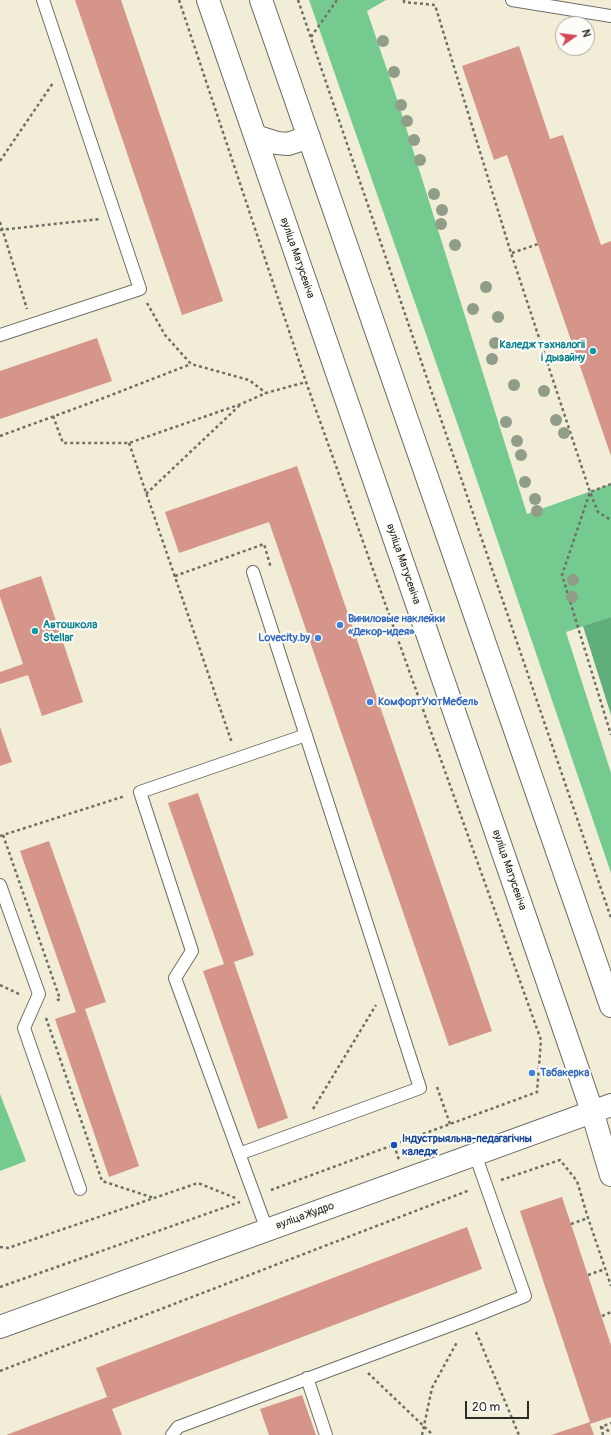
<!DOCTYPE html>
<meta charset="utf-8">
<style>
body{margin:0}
#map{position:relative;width:611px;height:1435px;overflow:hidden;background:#f1edd7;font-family:Pangolin,sans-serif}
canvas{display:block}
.north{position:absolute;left:555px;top:16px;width:40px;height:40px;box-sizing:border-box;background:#fdfcf7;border:1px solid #a9a8a5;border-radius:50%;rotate:76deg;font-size:11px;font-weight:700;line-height:16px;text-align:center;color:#2b2b2b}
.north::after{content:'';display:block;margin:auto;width:14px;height:18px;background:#d1495b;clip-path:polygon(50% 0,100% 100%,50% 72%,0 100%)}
.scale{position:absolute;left:465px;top:1401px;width:64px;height:18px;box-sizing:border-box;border:2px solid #2b2b2b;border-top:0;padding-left:5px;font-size:12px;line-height:14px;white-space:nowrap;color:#2b2b2b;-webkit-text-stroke:3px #fdfcf7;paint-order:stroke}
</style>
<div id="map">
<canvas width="611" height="1435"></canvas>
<div class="north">N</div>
<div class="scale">20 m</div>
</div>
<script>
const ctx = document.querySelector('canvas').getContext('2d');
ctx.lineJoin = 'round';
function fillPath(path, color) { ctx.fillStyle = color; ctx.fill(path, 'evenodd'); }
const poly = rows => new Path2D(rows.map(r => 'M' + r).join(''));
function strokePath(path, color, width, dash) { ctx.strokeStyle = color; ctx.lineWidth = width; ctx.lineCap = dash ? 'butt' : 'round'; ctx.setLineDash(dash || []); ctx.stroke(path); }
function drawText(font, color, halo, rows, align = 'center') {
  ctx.font = font + ' Pangolin,sans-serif'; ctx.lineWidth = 4; ctx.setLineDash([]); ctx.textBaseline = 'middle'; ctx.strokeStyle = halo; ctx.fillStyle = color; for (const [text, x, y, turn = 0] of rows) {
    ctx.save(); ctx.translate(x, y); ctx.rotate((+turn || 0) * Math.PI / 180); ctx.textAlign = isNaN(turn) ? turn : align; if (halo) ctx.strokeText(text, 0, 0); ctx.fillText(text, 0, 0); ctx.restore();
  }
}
const green = poly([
 [309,0,386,0,367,11,398,102,527,514,611,484,611,617,566,632,611,773,611,873,468,454],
 [0,1094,26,1161,0,1171]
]);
const forest = poly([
 [611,617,611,715,583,626]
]);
const building = poly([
 [75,0,121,0,223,301,182,315],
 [519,46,550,139,563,135,601,245,611,241,611,456,507,155,494,160,462,66],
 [97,338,112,381,0,419,0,371],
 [297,466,492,1031,449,1046,269,522,179,553,165,512],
 [41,576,83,702,42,716,28,675,0,684,0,672,23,664,0,597,0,590],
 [0,727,12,762,0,766],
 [198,793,254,955,234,962,288,1118,258,1129,203,971,224,964,168,803],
 [49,841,106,1002,85,1009,139,1166,109,1177,55,1019,76,1012,20,851],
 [562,1197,611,1345,611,1417,590,1424,594,1435,551,1435,590,1422,520,1211],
 [467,1227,482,1269,112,1409,122,1435,6,1435,107,1397,96,1368],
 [302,1395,316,1435,269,1435,260,1409]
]);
const path = poly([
 [179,0,306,382,541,1040,537,1092,271,1190],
 [298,0,611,918],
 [404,0,404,2,435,5,511,253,590,492,598,512,611,520],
 [311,37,337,0],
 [0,161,53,83],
 [0,222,27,309],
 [0,230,100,219],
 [512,253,538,244],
 [147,303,165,335,191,364,249,380,266,393],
 [53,416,63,443,129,443,241,404,266,393,306,382],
 [0,436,101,399,191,364],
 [129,443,232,743],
 [611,484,590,492,562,575,611,735],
 [146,494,240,405],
 [175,576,264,544,271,568],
 [3,835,60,999,55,1001],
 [0,836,125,796],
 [0,985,21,995],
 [46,1018,102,1181,154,1198],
 [437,1087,450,1124],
 [313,1109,376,1005],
 [394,1145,399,1160],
 [501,1180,560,1160,577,1181,588,1218,611,1286],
 [571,1224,588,1218],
 [0,1247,8,1248,198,1183,238,1199],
 [588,1275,605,1269],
 [0,1287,240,1202],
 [602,1316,611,1312],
 [476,1332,519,1435],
 [0,1371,470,1190],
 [368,1373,433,1435],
 [601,1427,611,1432],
 [422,1435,432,1388,457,1342],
 [603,1435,601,1427,611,1423]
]);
const lane = poly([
 [512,0,611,16],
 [0,335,140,289,43,0],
 [0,885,39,994,24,1028,80,1189],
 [239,1154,420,1088,253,572],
 [267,1230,175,978,192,951,140,792,306,735],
 [307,1378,326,1435],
 [172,1435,178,1427,470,1318,525,1296,475,1154]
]);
const secondary = poly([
 [208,0,565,1032,592,1111,611,1175],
 [261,0,611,1006],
 [255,136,277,143,288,144,309,137],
 [0,1327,611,1105]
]);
const trees = [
 [383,41],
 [394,72],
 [401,105],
 [407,121],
 [414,140],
 [420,160],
 [434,194],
 [442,210],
 [441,224],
 [455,245],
 [486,287],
 [473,309],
 [498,317],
 [495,343],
 [492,359],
 [514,385],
 [544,391],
 [556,420],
 [506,422],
 [564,433],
 [517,441],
 [521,455],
 [525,482],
 [535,499],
 [537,511],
 [573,580],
 [572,597]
];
const markers = [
 [593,351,4,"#0f9aa8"],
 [340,625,4,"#3f7fe0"],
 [35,631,4,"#0f9aa8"],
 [318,638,4,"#3f7fe0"],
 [370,702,4,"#3f7fe0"],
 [532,1073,4,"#3f7fe0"],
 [394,1145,4,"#1a4fb4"]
];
const streetNames = [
 ["вуліца Матусевіча",297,258,71],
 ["вуліца Матусевіча",403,564,71],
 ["вуліца Матусевіча",509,870,71],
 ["вуліца Жудро",305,1216,-20]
];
const cultureNames = [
 ["Каледж тэхналогіі",585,345],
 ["і дызайну",585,358],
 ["Автошкола",43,625,"left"],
 ["Stellar",43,638,"left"]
];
const shopNames = [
 ["Виниловые наклейки",348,619],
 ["«Декор-идея»",348,632],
 ["Lovecity.by",310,638,"right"],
 ["КомфортУютМебель",378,702],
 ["Табакерка",540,1073]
];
const transitNames = [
 ["Індустрыяльна-педагагічны",402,1139],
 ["каледж",402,1152]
];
fillPath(green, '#75cb8f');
fillPath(forest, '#60af7a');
fillPath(building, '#d6958a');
strokePath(lane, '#706f67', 14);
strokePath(secondary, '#706f67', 24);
strokePath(path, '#706f67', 2.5, [3, 3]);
strokePath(lane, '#fff', 12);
strokePath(secondary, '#fff', 22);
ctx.fillStyle = '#909d89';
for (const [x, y] of trees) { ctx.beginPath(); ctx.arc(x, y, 6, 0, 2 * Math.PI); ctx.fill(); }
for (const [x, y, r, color] of markers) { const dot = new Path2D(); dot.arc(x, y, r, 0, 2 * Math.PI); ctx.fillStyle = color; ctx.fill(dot); strokePath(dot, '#fdfcf7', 1.5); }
drawText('11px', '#2b2b2b', '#fdfcf7', streetNames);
drawText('bold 11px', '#0d838f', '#fdfcf7', cultureNames, 'right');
drawText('bold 11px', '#366cbe', '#fdfcf7', shopNames, 'left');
drawText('bold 11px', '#164399', '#fdfcf7', transitNames, 'left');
</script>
